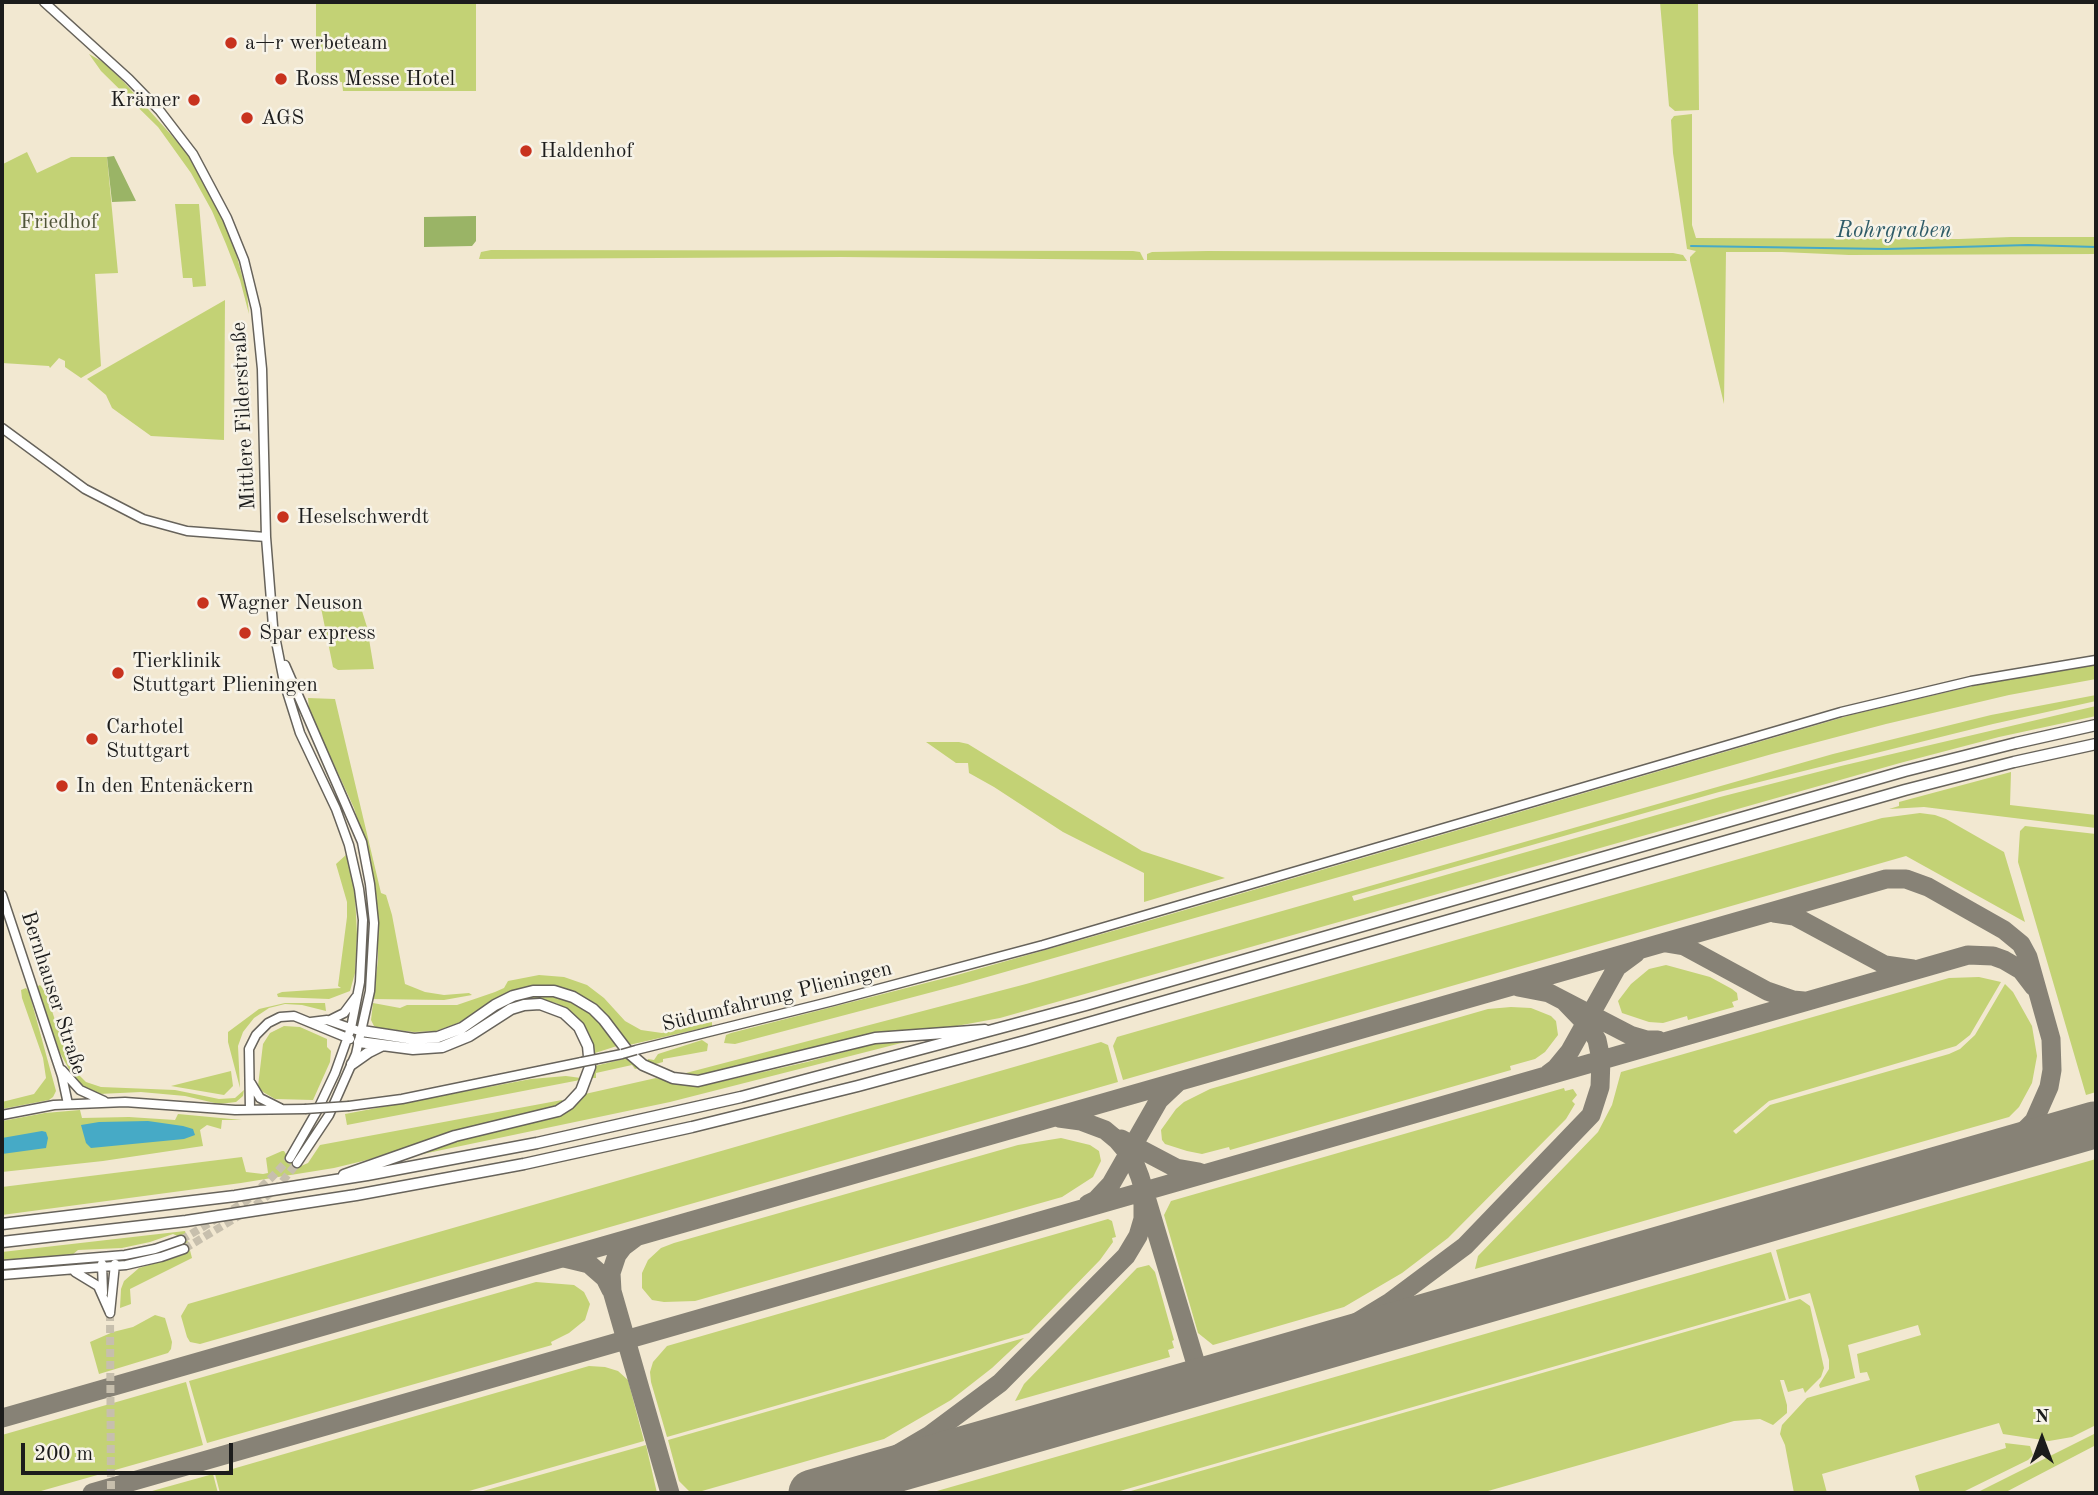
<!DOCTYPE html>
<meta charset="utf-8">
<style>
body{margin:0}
#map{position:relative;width:2098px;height:1495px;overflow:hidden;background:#f2e8d1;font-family:"Old Standard TT",serif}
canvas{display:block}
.frame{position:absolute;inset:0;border:4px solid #1c1c1c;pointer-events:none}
.north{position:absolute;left:2007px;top:1404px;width:70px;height:70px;-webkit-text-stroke:5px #f7f3e8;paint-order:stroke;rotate:0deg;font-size:19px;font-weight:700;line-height:28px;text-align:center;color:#1c1c1c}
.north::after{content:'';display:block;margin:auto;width:24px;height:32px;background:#1c1c1c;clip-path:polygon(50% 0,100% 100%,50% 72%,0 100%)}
.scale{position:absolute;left:21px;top:1443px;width:212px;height:32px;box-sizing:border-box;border:4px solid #1c1c1c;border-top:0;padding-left:9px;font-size:21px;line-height:24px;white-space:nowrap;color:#1c1c1c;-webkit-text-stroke:5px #f7f3e8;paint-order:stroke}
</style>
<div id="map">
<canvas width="2098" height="1495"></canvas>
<div class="frame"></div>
<div class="north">N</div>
<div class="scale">200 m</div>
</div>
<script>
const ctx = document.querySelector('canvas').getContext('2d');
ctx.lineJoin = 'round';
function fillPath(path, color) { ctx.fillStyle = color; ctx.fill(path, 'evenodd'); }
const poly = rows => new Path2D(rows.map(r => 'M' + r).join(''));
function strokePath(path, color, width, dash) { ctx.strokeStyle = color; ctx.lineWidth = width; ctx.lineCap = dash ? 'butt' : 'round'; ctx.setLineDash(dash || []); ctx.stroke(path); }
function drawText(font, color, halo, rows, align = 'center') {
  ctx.font = font + ' "Old Standard TT",serif'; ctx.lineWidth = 5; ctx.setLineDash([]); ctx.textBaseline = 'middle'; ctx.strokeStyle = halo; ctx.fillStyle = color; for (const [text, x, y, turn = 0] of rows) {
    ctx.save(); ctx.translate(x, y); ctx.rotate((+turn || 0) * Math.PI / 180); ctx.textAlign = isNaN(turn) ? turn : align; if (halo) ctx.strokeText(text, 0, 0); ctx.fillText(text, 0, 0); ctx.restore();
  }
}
const green = poly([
 [316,2,476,2,476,91,343,91,342,82,316,83],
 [1660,2,1698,2,1699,110,1675,111,1669,106],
 [89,54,103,62,123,81,190,156,218,209,234,246,247,294,249,314,240,280,226,244,212,211,191,173,158,127,101,71],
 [1692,114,1692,225,1696,238,1959,239,2011,237,2096,237,2096,254,1849,255,1782,252,1726,252,1724,404,1690,261,1690,257,1696,251,1687,249,1673,153,1671,120,1674,116],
 [27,152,37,173,71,157,107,157,118,273,95,274,101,366,81,378,65,367,65,361,59,358,50,368,49,366,2,363,2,169,3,164],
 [175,204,199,204,206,286,193,287,192,278,183,278],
 [491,250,1133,251,1140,252,1144,260,841,257,479,259,481,252],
 [1208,251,1673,253,1683,255,1687,261,1147,260,1147,254,1152,252],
 [225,300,224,440,151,436,112,408,106,395,87,379],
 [319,598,358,598,367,627,374,669,338,670,333,667],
 [2096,665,2096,679,2009,695,1886,724,1772,754,959,985,735,1044,724,1043,726,1035,731,1033,957,975,1137,924,1851,715,1990,682],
 [2096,695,2096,701,1993,724,1719,792,1352,896,1354,901,1720,797,1841,766,2096,706,2096,716,1999,737,1900,763,1000,1018,771,1060,769,1058,705,1075,675,1074,686,1073,1026,984,1833,754,1991,715],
 [308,698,335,699,381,893,386,895,392,915,405,984,425,992,444,995,469,993,472,995,444,1000,373,999,378,960,378,928,372,867,354,808,309,710],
 [926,742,959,742,968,744,1142,851,1225,878,1144,902,1144,873,1063,832,994,787,969,773,968,763,956,763],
 [2011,772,2010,805,2096,815,2096,828,1924,807,1889,809,1899,806,1899,802],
 [1920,813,1935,815,1946,819,2004,852,2025,922,1906,856,1123,1080,1113,1046,1117,1037,1882,818],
 [2025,826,2096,834,2096,1092,2086,1095,2018,862,2020,831],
 [347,854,355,895,357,935,355,973,350,991,329,999,278,997,277,994,282,992,341,988,338,986,347,917,347,902,336,864],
 [1666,965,1710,977,1732,989,1737,993,1738,1000,1732,1002,1734,1007,1688,1020,1687,1016,1663,1023,1649,1022,1622,1013,1618,1001,1631,984,1649,969],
 [539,975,564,977,587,985,604,998,625,1021,641,1030,662,1033,712,1022,712,1026,629,1045,609,1018,595,1003,568,990,540,985,507,993,458,1023,436,1031,414,1032,379,1028,374,1026,371,1020,373,1003,400,1008,407,1005,457,1005,495,992,504,988,508,981],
 [1979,977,2001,982,1970,1035,1956,1046,1769,1101,1733,1131,1736,1134,1770,1105,1949,1054,1960,1049,1975,1035,2005,984,2013,992,2032,1026,2037,1056,2032,1083,2019,1107,2009,1117,1475,1269,1478,1256,1598,1132,1612,1105,1621,1072,1949,978],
 [40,985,46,993,67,1056,75,1071,86,1082,101,1087,175,1090,219,1099,235,1098,244,1090,243,1096,236,1102,219,1104,185,1096,141,1092,99,1094,86,1090,75,1080,60,1053,36,987],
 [26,988,29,992,56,1091,53,1097,49,1100,2,1109,2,1102,34,1094,46,1078,43,1058,22,998,21,990],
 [542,995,568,1000,587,1010,601,1024,617,1046,595,1053,588,1032,576,1016,556,1003,530,999,530,996],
 [285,1003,325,1003,326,1011,302,1005,285,1004,269,1008,254,1018,243,1032,238,1046,240,1088,228,1042,228,1032,259,1009],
 [1511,1007,1531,1008,1551,1016,1556,1021,1558,1035,1545,1052,1535,1059,1510,1066,1511,1070,1230,1150,1229,1147,1202,1154,1187,1151,1165,1144,1162,1140,1161,1130,1176,1109,1184,1102,1210,1089,1488,1009],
 [284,1026,300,1027,327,1039,327,1047,331,1051,330,1062,313,1100,275,1099,263,1092,258,1086,263,1044,270,1033],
 [917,1039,670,1102,418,1155,416,1152,495,1129,549,1119,568,1110,585,1094,656,1078,681,1085,706,1085,807,1062,877,1043],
 [702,1040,708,1044,707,1051,663,1059,663,1062,652,1065,647,1062,648,1059,654,1060,658,1054],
 [1101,1042,1108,1045,1118,1082,200,1344,190,1342,187,1337,181,1316,188,1304],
 [628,1058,639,1068,635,1069,632,1065,596,1073,596,1078,592,1078,595,1066],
 [231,1071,233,1086,224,1095,171,1086],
 [566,1076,581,1078,580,1080,347,1125,345,1114,531,1079],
 [1564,1088,1565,1091,1573,1089,1577,1095,1572,1101,1575,1104,1566,1119,1448,1238,1402,1273,1344,1307,1213,1345,1198,1333,1164,1215,1171,1201],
 [562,1100,563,1103,558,1106,461,1130,367,1160,334,1168,241,1183,2,1215,2,1187,242,1157,246,1172,263,1174,268,1173,266,1158,282,1151,284,1151,291,1162,301,1166,308,1163,320,1145],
 [80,1110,82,1118,129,1117,175,1120,178,1114,242,1120,222,1120,221,1129,207,1125,200,1130,203,1146,103,1161,2,1172,2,1121,45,1113],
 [1061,1138,1090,1145,1099,1151,1101,1161,1093,1177,1062,1197,695,1301,664,1302,652,1300,642,1288,642,1273,648,1260,661,1248,674,1243,1018,1145],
 [2096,1159,2096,1425,2072,1437,2049,1441,2003,1434,1999,1423,1822,1474,1827,1493,1794,1493,1785,1445,1780,1434,1782,1425,1807,1398,1870,1380,1867,1372,1860,1373,1857,1354,1921,1335,1918,1325,1848,1345,1855,1378,1820,1388,1819,1385,1829,1369,1829,1360,1810,1293,1789,1299,1776,1250],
 [1108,1219,1112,1221,1116,1237,1112,1238,1113,1242,1100,1260,1029,1333,667,1437,651,1382,650,1372,653,1362,667,1346],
 [185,1231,192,1258,130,1289,131,1304,120,1308,121,1289,124,1281,139,1268,183,1255,185,1249,180,1237,173,1234,150,1242,122,1248,78,1250,72,1255,2,1261,2,1252],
 [1771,1252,1786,1300,1113,1493,930,1493],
 [1149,1265,1155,1272,1174,1340,1172,1341,1174,1348,1168,1350,1170,1357,1015,1401,1024,1384,1137,1268],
 [536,1282,574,1285,584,1292,590,1304,585,1320,569,1333,551,1342,552,1345,207,1443,189,1381],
 [1800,1299,1810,1306,1824,1368,1821,1377,1805,1393,1803,1388,1788,1392,1784,1380,1780,1380,1787,1405,1787,1413,1773,1425,1760,1419,1734,1421,1481,1493,1124,1493],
 [155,1315,165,1318,172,1342,171,1349,168,1353,99,1374,90,1342,113,1332,133,1327],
 [1024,1338,992,1368,951,1400,884,1439,695,1493,691,1493,679,1481,668,1440],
 [589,1366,605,1367,618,1371,628,1380,644,1441,462,1493,220,1493,215,1474],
 [186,1382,203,1445,34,1493,2,1493,2,1435],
 [2096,1433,2096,1445,2004,1493,1976,1493],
 [2005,1443,2030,1446,2033,1455,2028,1460,1961,1493,1920,1493,1915,1476,1917,1475,2006,1448],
 [646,1445,657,1493,476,1493],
 [213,1474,218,1493,145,1493]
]);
const forest = poly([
 [114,156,136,201,112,202,107,157],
 [476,216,476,241,472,246,424,247,424,217]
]);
const water = poly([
 [148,1121,183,1126,193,1129,195,1135,184,1139,91,1148,86,1143,81,1125,99,1122],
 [42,1131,46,1132,48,1138,46,1148,2,1154,2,1138]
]);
const stream = poly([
 [1691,246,1887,249,2028,245,2096,247]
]);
const taxiway = poly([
 [1774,913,1794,916,1885,965,1913,969],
 [1666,943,1684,946,1767,991,1793,1000,1804,1001],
 [1518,987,1549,993,1630,1035,1647,1040,1658,1040],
 [1548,1074,1556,1068,1570,1051,1617,967,1636,953],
 [1059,1118,1081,1121,1105,1130,1117,1140,1133,1159,1140,1177,1201,1381],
 [1121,1139,1176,1168,1199,1172],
 [1088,1204,1096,1200,1111,1184,1159,1100,1177,1083],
 [635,1238,623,1247,617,1255,611,1273,612,1291,670,1493],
 [564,1258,589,1264,605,1278,611,1290],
 [1311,1350,1390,1302,1465,1246,1591,1115,1600,1087,1601,1059,1597,1040,1590,1028,1564,1001],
 [2,1418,1886,879,1906,879,1928,887,2004,930,2021,944,2028,957,2051,1039,2052,1070,2049,1087,2034,1121,2016,1139,1992,1155],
 [92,1493,1968,955,1993,956,2004,960,2021,970,2034,987],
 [810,1493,896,1455,930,1435,1000,1383,1126,1256,1138,1236,1143,1219,1143,1187]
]);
const runway = poly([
 [812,1493,2094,1125]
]);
const secondaryTunnel = poly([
 [181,1240,245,1202,272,1177,290,1158],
 [184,1249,252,1208,278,1187,297,1163],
 [110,1313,111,1493]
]);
const secondary = poly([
 [44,2,129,79,160,111,193,154,227,218,244,260,256,309,262,369,266,537,273,626,284,682,300,733,336,809,349,845,359,889,363,920,360,982,351,1028,335,1073,317,1111,290,1158],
 [2,428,85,489,143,519,187,531,266,537],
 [285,665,362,842,370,884,374,923,370,991,356,1054,329,1115,297,1163],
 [2,895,62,1076,68,1104],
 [330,1020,344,1013,356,997],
 [311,1022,327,1020,356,1030],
 [636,1050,833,1001,1043,945,1841,712,1971,681,2096,660],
 [597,1059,622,1054],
 [62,1070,80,1090,104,1101],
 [251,1083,260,1098,280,1108],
 [349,1106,402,1099,582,1062],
 [250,1110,249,1049,256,1035,268,1023,280,1017,294,1016,350,1039],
 [2,1115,54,1105,125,1102,235,1110,305,1109],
 [102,1264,103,1293],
 [2,1265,125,1255,155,1249,181,1240],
 [75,1272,98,1286,110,1313],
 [2,1275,126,1265,161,1257,184,1249],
 [110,1313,115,1264]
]);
const highway = poly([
 [362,1031,414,1039,438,1037,462,1028,495,1005,513,996,533,991,554,991,573,997,593,1009,604,1020,629,1053,643,1065,673,1078,698,1081,875,1038,985,1030],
 [352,1064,369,1052,381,1046],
 [344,1175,455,1136,558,1111,569,1104,581,1091,590,1067,588,1046,579,1027,564,1013,540,1004,524,1005,511,1009,469,1036,442,1047,413,1049,359,1042],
 [2,1224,235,1196,367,1175,537,1143,741,1097,1086,1005,1905,771,2016,743,2096,725],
 [2,1242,186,1221,356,1195,524,1164,692,1127,858,1086,1025,1041,1905,790,2014,762,2096,744]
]);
const secondaryBridge = poly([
 [622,1054,636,1050],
 [582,1062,597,1059],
 [305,1109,349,1106]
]);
const markers = [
 [231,43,7,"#c8321e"],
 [281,79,7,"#c8321e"],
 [194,100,7,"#c8321e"],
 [247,118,7,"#c8321e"],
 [526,151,7,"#c8321e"],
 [283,517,7,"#c8321e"],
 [203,603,7,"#c8321e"],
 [245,633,7,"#c8321e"],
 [118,673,7,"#c8321e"],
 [92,739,7,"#c8321e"],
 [62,786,7,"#c8321e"]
];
const poiNames = [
 ["a+r werbeteam",245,43],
 ["Ross Messe Hotel",295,79],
 ["Krämer",180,100,"right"],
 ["AGS",261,118],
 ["Haldenhof",540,151],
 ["Heselschwerdt",297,517],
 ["Wagner Neuson",217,603],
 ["Spar express",259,633],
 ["Tierklinik",132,661],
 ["Stuttgart Plieningen",132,685],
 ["Carhotel",106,727],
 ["Stuttgart",106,751],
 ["In den Entenäckern",76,786]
];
const parkNames = [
 ["Friedhof",59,222]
];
const streetNames = [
 ["Mittlere Filderstraße",244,416,-93],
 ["Bernhauser Straße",53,993,72],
 ["Südumfahrung Plieningen",777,997,-14]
];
const waterNames = [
 ["Rohrgraben",1894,231]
];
fillPath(green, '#c3d275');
fillPath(forest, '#9ab466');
fillPath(water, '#46aac6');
strokePath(stream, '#46aac6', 2);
strokePath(taxiway, '#878276', 19);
strokePath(runway, '#878276', 47);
strokePath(secondaryTunnel, '#c7bfad', 8, [8, 4]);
strokePath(secondary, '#67635b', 11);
strokePath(highway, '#67635b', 13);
strokePath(secondary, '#fff', 8);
strokePath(highway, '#fff', 10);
strokePath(secondaryBridge, '#67635b', 11, []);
strokePath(secondaryBridge, '#fff', 8);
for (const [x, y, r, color] of markers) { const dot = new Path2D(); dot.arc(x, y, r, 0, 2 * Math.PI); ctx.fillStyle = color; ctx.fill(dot); strokePath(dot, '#f7f3e8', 2.5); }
drawText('21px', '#1c1c1c', '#f7f3e8', poiNames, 'left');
drawText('21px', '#4e5337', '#f7f3e8', parkNames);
drawText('21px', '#1c1c1c', '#f7f3e8', streetNames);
drawText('italic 23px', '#2f5c68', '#f7f3e8', waterNames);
</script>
